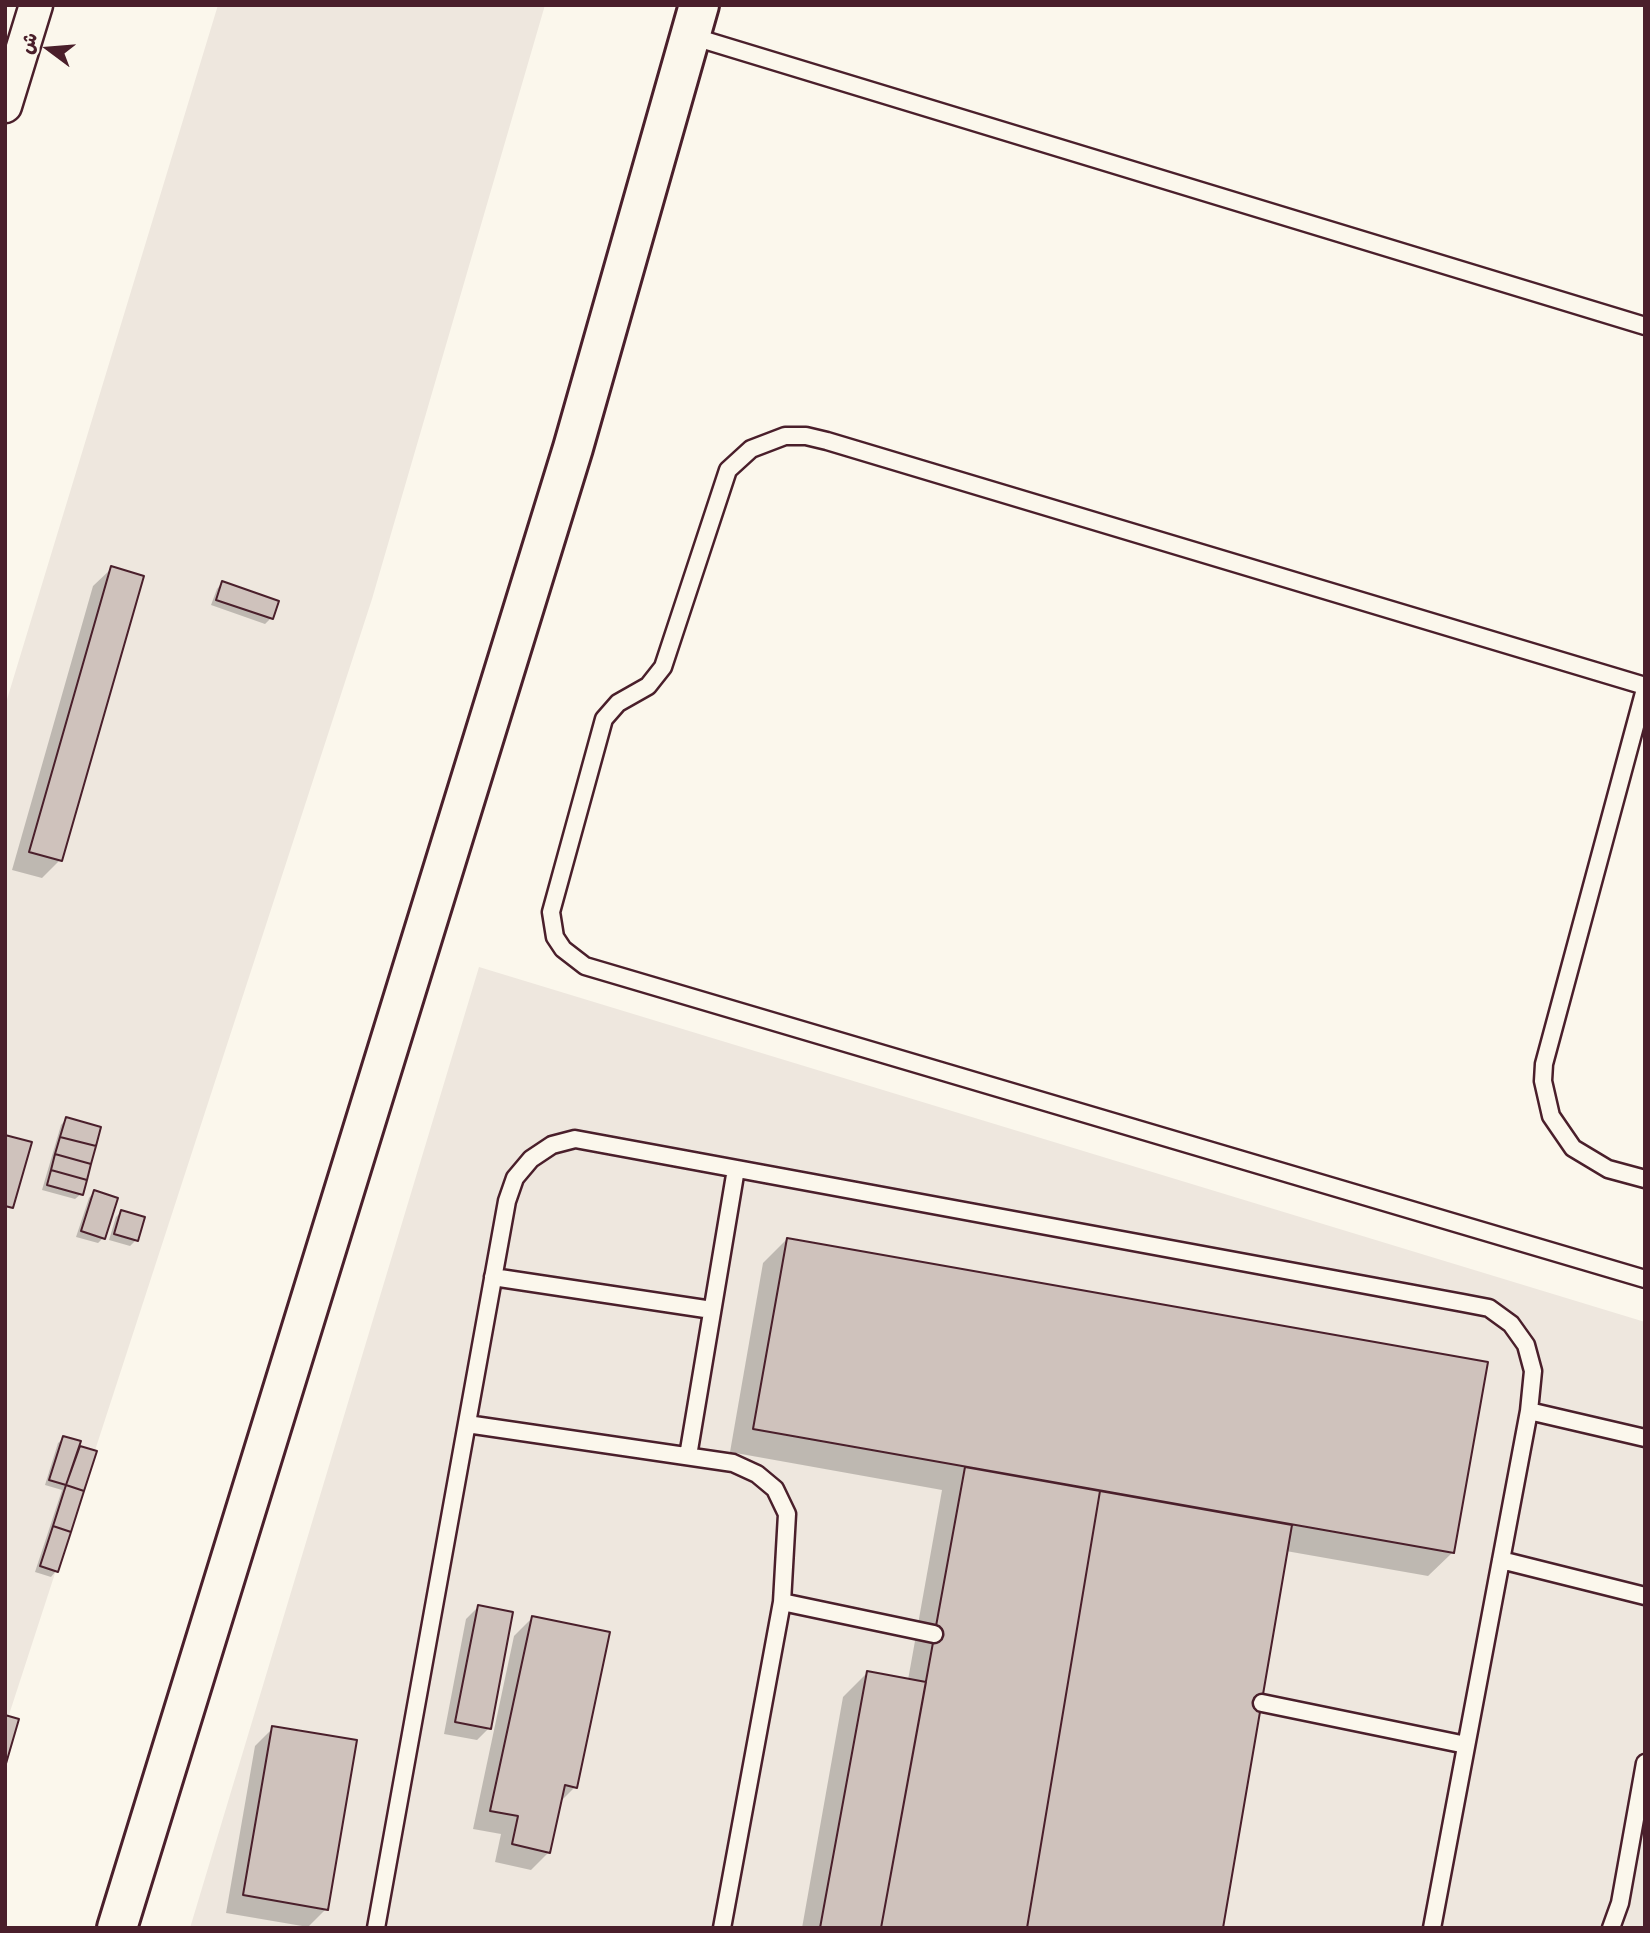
<!DOCTYPE html>
<meta charset="utf-8">
<style>
body{margin:0}
#map{position:relative;width:1650px;height:1933px;overflow:hidden;background:#fbf7ec;font-family:"Shantell Sans","Playpen Sans Arabic",sans-serif}
canvas{display:block}
.frame{position:absolute;inset:0;border:7px solid #4a1f2b;pointer-events:none}
.north{position:absolute;left:14px;top:14px;width:70px;height:70px;-webkit-text-stroke:5px #fbf7ec;paint-order:stroke;rotate:286deg;font-size:19px;font-weight:700;line-height:28px;text-align:center;color:#4a1f2b}
.north::after{content:'';display:block;margin:auto;width:24px;height:32px;background:#4a1f2b;clip-path:polygon(50% 0,100% 100%,50% 72%,0 100%)}
</style>
<div id="map">
<canvas width="1650" height="1933"></canvas>
<div class="frame"></div>
<div class="north">ش</div>
</div>
<script>
const ctx = document.querySelector('canvas').getContext('2d');
ctx.lineJoin = 'round';
function fillPath(path, color) { ctx.fillStyle = color; ctx.fill(path, 'evenodd'); }
const poly = rows => new Path2D(rows.map(r => 'M' + r).join(''));
function strokePath(path, color, width, dash) { ctx.strokeStyle = color; ctx.lineWidth = width; ctx.lineCap = dash ? 'butt' : 'round'; ctx.setLineDash(dash || []); ctx.stroke(path); }
const built = poly([
 [218,5,545,5,372,599,5,1727,5,706],
 [479,967,1645,1322,1645,1928,190,1928]
]);
const shadow = poly([
 [112,568,60,860,42,878,12,870,93,586],
 [222,583,271,618,265,624,211,605,217,589],
 [66,1119,81,1194,75,1199,42,1190,61,1125],
 [94,1192,103,1238,98,1243,76,1237,89,1198],
 [121,1212,136,1240,130,1246,109,1240,116,1217],
 [787,1239,1452,1553,1428,1576,1286,1551,1221,1928,802,1928,843,1697,867,1673,908,1680,942,1490,730,1452,763,1263],
 [64,1438,95,1452,56,1571,51,1577,35,1572,62,1490,45,1485,58,1443],
 [478,1607,489,1728,477,1740,444,1734,466,1619],
 [532,1618,575,1787,559,1803,549,1852,531,1870,495,1862,501,1834,473,1829,514,1636],
 [273,1728,326,1909,308,1927,226,1913,255,1746]
]);
const building = poly([
 [111,566,144,576,62,861,29,852,111,566],
 [222,581,279,601,273,619,216,600,222,581],
 [66,1117,101,1127,96,1146,60,1137,66,1117],
 [5,1135,32,1142,13,1208,5,1206,5,1135],
 [60,1137,96,1146,91,1164,55,1154,60,1137],
 [55,1154,91,1164,87,1180,51,1170,55,1154],
 [51,1170,87,1180,83,1195,47,1185,51,1170],
 [94,1190,118,1198,105,1239,81,1231,94,1190],
 [121,1210,145,1217,138,1241,114,1234,121,1210],
 [787,1238,1488,1362,1454,1553,753,1429,787,1238],
 [63,1436,81,1441,66,1485,49,1480,63,1436],
 [80,1446,97,1451,84,1491,66,1485,80,1446],
 [965,1467,1100,1491,1027,1928,881,1928,965,1467],
 [66,1485,84,1491,71,1532,53,1526,66,1485],
 [1100,1491,1292,1525,1223,1928,1027,1928,1100,1491],
 [53,1526,71,1532,58,1572,40,1566,53,1526],
 [478,1605,513,1612,491,1729,455,1722,478,1605],
 [532,1616,610,1632,577,1788,565,1785,550,1853,512,1844,518,1816,490,1811,532,1616],
 [867,1671,926,1682,881,1928,820,1928,867,1671],
 [5,1715,19,1719,5,1767,5,1715],
 [272,1726,357,1740,328,1910,243,1895,272,1726]
]);
const lane = poly([
 [691,36,1645,326],
 [1645,686,827,441,806,436,785,436,751,449,728,470,663,667,648,686,618,703,604,719,551,912,555,937,563,949,585,966,1645,1279],
 [1645,689,1544,1064,1543,1081,1551,1116,1573,1148,1608,1169,1645,1179],
 [493,1277,712,1310],
 [1529,1411,1645,1438],
 [467,1424,733,1463,757,1474,775,1489,787,1514,782,1602,722,1928],
 [688,1456,736,1169],
 [1501,1560,1645,1596],
 [782,1602,934,1634],
 [1262,1703,1466,1745],
 [376,1928,507,1201,515,1178,531,1159,552,1145,575,1139,1463,1303,1489,1308,1511,1324,1526,1345,1533,1371,1529,1411,1432,1928],
 [1611,1928,1620,1903,1645,1763]
]);
const street = poly([
 [5,106,36,5]
]);
const secondary = poly([
 [117,1928,573,448,699,5]
]);
fillPath(built, '#eee7de');
fillPath(shadow, '#0003');
fillPath(building, '#cfc2bc');
strokePath(building, '#4a1f2b', 2);
strokePath(lane, '#4a1f2b', 21);
strokePath(street, '#4a1f2b', 37);
strokePath(secondary, '#4a1f2b', 44);
strokePath(lane, '#fbf7ec', 16);
strokePath(street, '#fbf7ec', 32);
strokePath(secondary, '#fbf7ec', 38);
</script>
